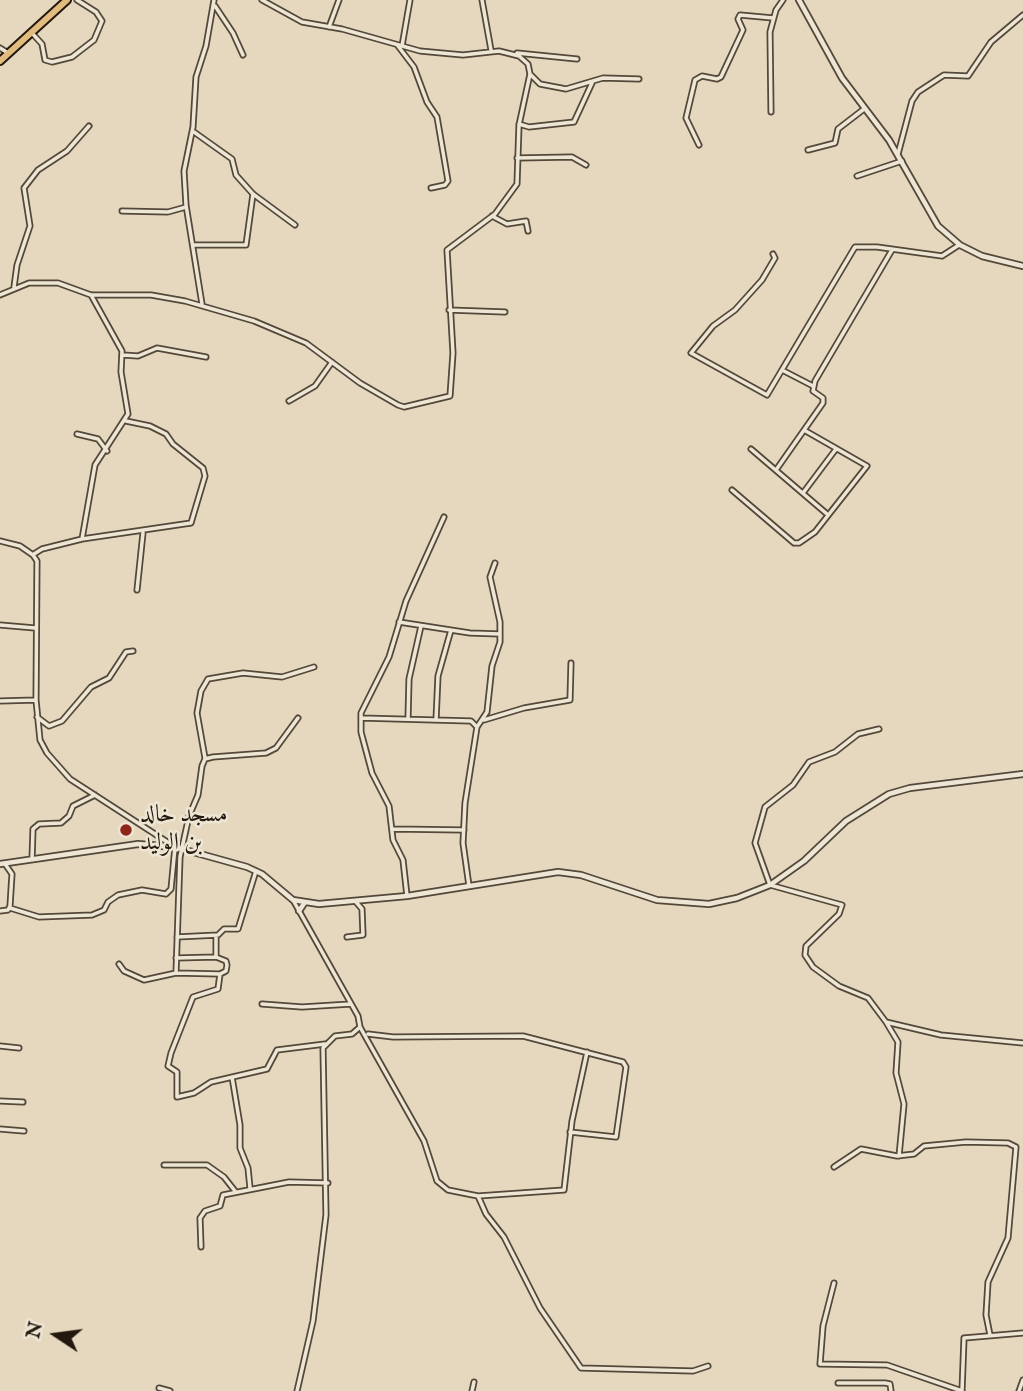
<!DOCTYPE html>
<meta charset="utf-8">
<style>
body{margin:0}
#map{position:relative;width:1023px;height:1391px;overflow:hidden;background:#e5d8be;font-family:"IM FELL English",serif}
canvas{display:block}
.north{position:absolute;left:21px;top:1300px;width:70px;height:70px;-webkit-text-stroke:5px #eee6d5;paint-order:stroke;rotate:283deg;font-size:19px;font-weight:700;line-height:28px;text-align:center;color:#22180d}
.north::after{content:'';display:block;margin:auto;width:24px;height:32px;background:#22180d;clip-path:polygon(50% 0,100% 100%,50% 72%,0 100%)}
</style>
<div id="map">
<canvas width="1023" height="1391"></canvas>
<div class="north">N</div>
</div>
<script>
const ctx = document.querySelector('canvas').getContext('2d');
ctx.lineJoin = 'round';
const poly = rows => new Path2D(rows.map(r => 'M' + r).join(''));
function strokePath(path, color, width, dash) { ctx.strokeStyle = color; ctx.lineWidth = width; ctx.lineCap = dash ? 'butt' : 'round'; ctx.setLineDash(dash || []); ctx.stroke(path); }
function drawText(font, color, halo, rows, align = 'center') {
  ctx.font = font + ' "IM FELL English",Amiri,serif'; ctx.lineWidth = 5; ctx.setLineDash([]); ctx.textBaseline = 'middle'; ctx.strokeStyle = halo; ctx.fillStyle = color; for (const [text, x, y, turn = 0] of rows) {
    ctx.save(); ctx.translate(x, y); ctx.rotate((+turn || 0) * Math.PI / 180); ctx.textAlign = isNaN(turn) ? turn : align; if (halo) ctx.strokeText(text, 0, 0); ctx.fillText(text, 0, 0); ctx.restore();
  }
}
const minor = poly([
 [482,0,491,50],
 [215,6,233,33,243,55],
 [329,27,339,0],
 [31,32,42,44,45,60,52,62,72,57,94,40,102,21,96,12,77,0],
 [398,46,414,67,427,102,437,117,448,181,445,185,431,188],
 [402,46,410,0],
 [0,48,8,53],
 [517,53,577,59],
 [530,74,540,84,566,89,603,78,639,79],
 [771,112,770,32,776,10,783,0],
 [519,124,529,127,574,122,592,83],
 [194,132,232,159,236,175,253,194,295,225],
 [699,145,686,118,695,80,702,76,717,79,721,77,743,30,738,19,740,15,773,18],
 [808,150,835,143,838,129,864,109],
 [898,154,912,101,918,92,944,75,968,76,991,42,1023,15],
 [517,158,572,157,586,165],
 [857,176,902,161],
 [122,211,168,212,186,207],
 [492,216,507,224,526,221,528,231],
 [194,245,246,245,253,194],
 [773,254,775,258,762,280,735,310,713,326,691,353,767,395,855,247,877,247,942,256,959,245],
 [14,287,17,265,30,226,24,188,38,170,67,151,89,126],
 [0,295,29,283,58,283,91,295,151,295,185,301,254,321,306,343,360,383,398,405,404,407,450,396,453,353,447,250,495,214,517,184,519,125,530,74,528,64,519,56,499,51,463,55,420,51,342,29,302,22,262,0],
 [202,304,186,205,184,171,193,127,196,77,206,46,214,0],
 [449,310,505,312],
 [123,355,138,356,157,348,206,357],
 [782,370,813,386],
 [289,401,315,386,332,362],
 [77,434,98,439,107,451],
 [751,449,827,514],
 [776,470,823,403,823,398,813,391,815,381,892,250],
 [732,490,794,543,799,543,815,532,867,466,804,430],
 [803,493,836,449],
 [82,539,95,465,128,414,121,372,122,351,91,295],
 [0,541,20,546,33,555,37,561,36,700,40,740,47,753,70,779,175,847,171,889,166,894,142,890,118,895,108,902,104,910,92,915,39,917,10,908],
 [34,554,42,549,82,539,191,523,205,476,203,468,173,444,166,434,150,426,126,421],
 [137,590,143,533],
 [399,622,470,633,500,634],
 [0,625,35,628],
 [0,701,36,700],
 [37,717,49,726,62,721,91,687,109,678,126,652,133,651],
 [361,718,471,721,477,727],
 [408,719,409,679,421,626],
 [436,720,438,676,451,630],
 [484,720,524,708,570,700,571,663],
 [879,729,858,734,835,752,809,762,793,785,765,807,755,843,770,885,842,905,839,914,806,946,805,955,813,967,839,986,868,998,886,1022],
 [205,758,197,713,201,691,208,679,243,673,282,677,314,667],
 [393,829,464,830],
 [32,859,33,829,39,824,61,823,69,816,73,806,95,795],
 [469,886,463,843,465,803,477,727,487,712,492,666,500,642,500,622,490,577,495,563],
 [407,896,403,860,393,840,389,806,372,773,361,732,361,713,389,657,406,601,444,517],
 [293,900,358,1016,360,1027,352,1034,335,1036,323,1048,326,1215,313,1321,297,1391],
 [0,911,8,910,10,906,12,874,5,864],
 [216,936,216,957],
 [177,937,218,935,224,929,238,929,256,871],
 [347,937,363,935,362,909,356,902],
 [119,964,124,971,144,980,176,973,220,974,226,971,227,965,226,961,216,957,176,958],
 [176,973,180,857,189,816,198,795,202,766,205,759,213,757,266,753,276,748,298,718],
 [220,974,218,989,193,997,171,1053,168,1066,177,1072,177,1097,194,1093,211,1082,267,1069,277,1050,325,1044],
 [262,1004,302,1007,351,1004],
 [360,1027,424,1141,437,1181,448,1190,478,1196,486,1214,504,1237,540,1308,581,1368,693,1371,708,1366],
 [368,1034,393,1037,523,1036,623,1062,626,1067,616,1137,570,1132],
 [0,1046,19,1048],
 [232,1077,240,1125,240,1148,248,1168,250,1188],
 [0,1101,23,1102],
 [0,1129,24,1131],
 [899,1156,904,1104,896,1073,898,1042,886,1022,941,1035,1023,1043],
 [164,1165,207,1165,224,1177,235,1191],
 [834,1167,861,1149,897,1156,914,1154,924,1146,966,1142,1008,1143,1016,1147,1008,1238,988,1282,986,1315,990,1335],
 [478,1196,564,1190,572,1121,587,1052],
 [201,1247,200,1218,205,1211,220,1206,223,1195,289,1182,328,1183],
 [834,1283,823,1326,820,1364,887,1365,962,1391],
 [838,1383,885,1383,890,1384,891,1391],
 [159,1388,170,1391],
 [472,1391,474,1382],
 [962,1391,964,1338,1023,1333],
 [1019,1391,1023,1380]
]);
const tertiary = poly([
 [799,0,842,78,889,140,938,226,960,245,982,256,1023,266],
 [0,864,138,844,175,847,247,867,262,874,293,900,319,904,407,896,558,872,581,875,657,900,709,904,737,898,770,885,804,861,846,821,889,794,910,788,1023,774],
 [299,911,305,902]
]);
const primary = poly([
 [0,61,67,0]
]);
const markers = [
 [126,830,7,"#8f2418"]
];
const poiNames = [
 ["مسجد خالد",140,816],
 ["بن الوليد",140,844]
];
strokePath(minor, '#534839', 7);
strokePath(tertiary, '#534839', 8);
strokePath(primary, '#22180d', 10);
strokePath(minor, '#eee6d5', 3.5);
strokePath(tertiary, '#eee6d5', 4.5);
strokePath(primary, '#e2bc7f', 6);
for (const [x, y, r, color] of markers) { const dot = new Path2D(); dot.arc(x, y, r, 0, 2 * Math.PI); ctx.fillStyle = color; ctx.fill(dot); strokePath(dot, '#eee6d5', 2.5); }
drawText('24px', '#22180d', '#eee6d5', poiNames, 'left');
</script>
